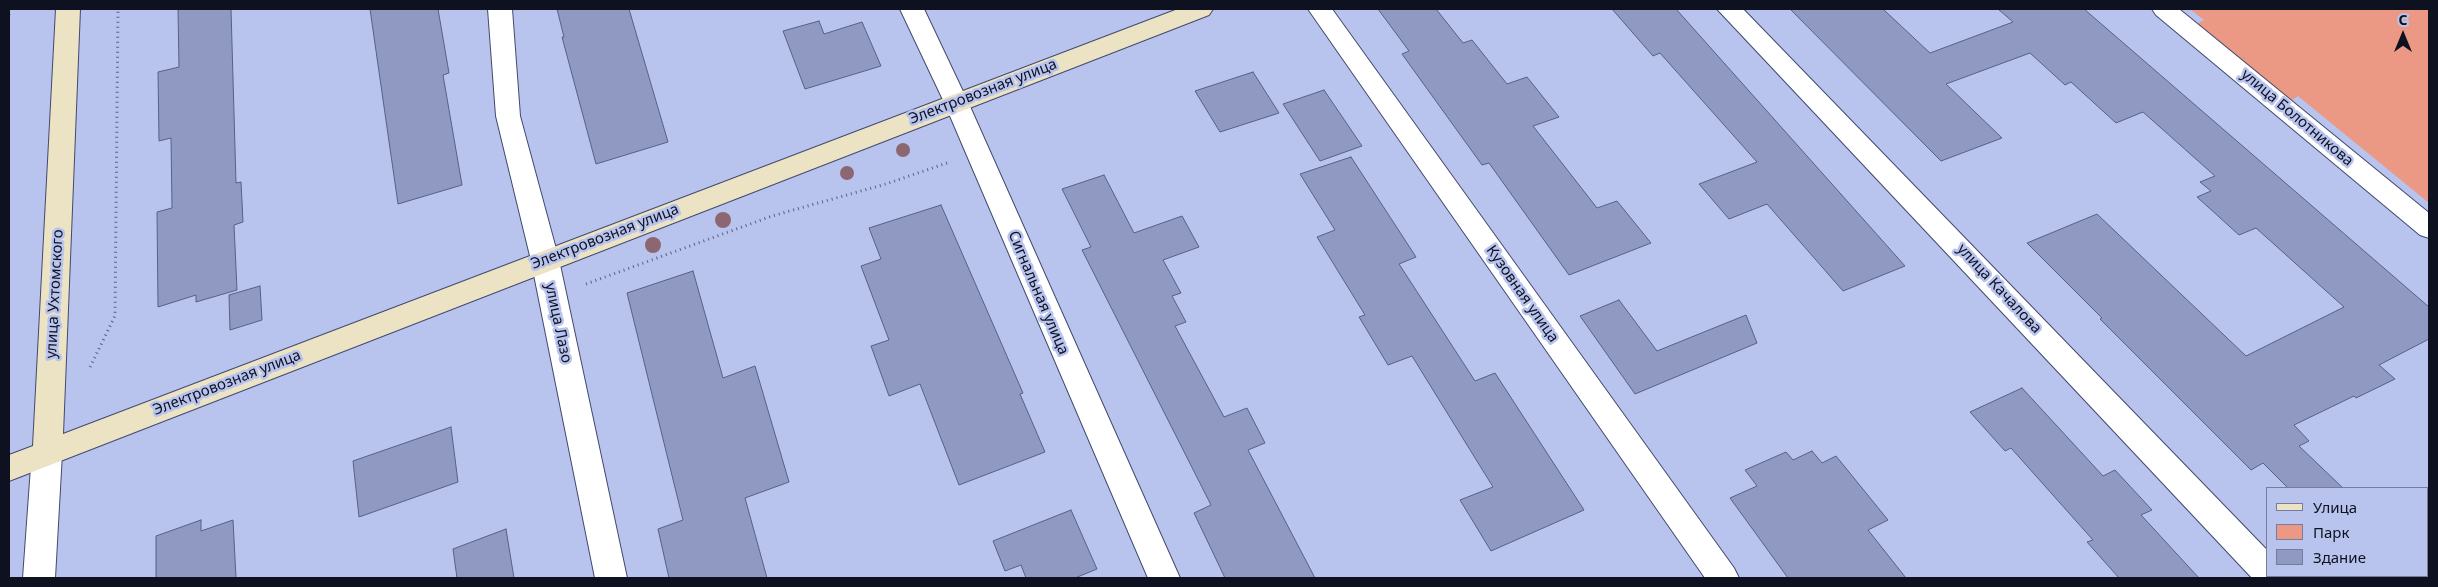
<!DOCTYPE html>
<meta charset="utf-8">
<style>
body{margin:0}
#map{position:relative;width:2438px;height:587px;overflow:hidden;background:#b9c4ee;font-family:"Noto Sans",sans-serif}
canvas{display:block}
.frame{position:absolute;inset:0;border:10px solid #0e1120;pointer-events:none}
.legend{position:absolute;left:2266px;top:487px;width:162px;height:90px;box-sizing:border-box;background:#b9c4ee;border:1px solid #757c9c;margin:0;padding:6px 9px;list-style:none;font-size:15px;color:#0e1120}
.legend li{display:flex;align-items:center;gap:10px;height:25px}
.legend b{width:25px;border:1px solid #757c9c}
.north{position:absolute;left:2378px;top:10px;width:50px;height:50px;-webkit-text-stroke:4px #b9c4ee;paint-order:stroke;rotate:0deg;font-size:14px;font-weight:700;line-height:20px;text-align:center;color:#0e1120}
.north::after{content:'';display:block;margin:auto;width:18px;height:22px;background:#0e1120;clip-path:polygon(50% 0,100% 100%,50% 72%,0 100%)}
</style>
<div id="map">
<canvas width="2438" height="587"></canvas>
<div class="frame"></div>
<ul class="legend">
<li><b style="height:6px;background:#ece3c4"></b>Улица</li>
<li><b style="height:14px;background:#eb9884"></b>Парк</li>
<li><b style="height:14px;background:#8f99c2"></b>Здание</li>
</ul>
<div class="north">С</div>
</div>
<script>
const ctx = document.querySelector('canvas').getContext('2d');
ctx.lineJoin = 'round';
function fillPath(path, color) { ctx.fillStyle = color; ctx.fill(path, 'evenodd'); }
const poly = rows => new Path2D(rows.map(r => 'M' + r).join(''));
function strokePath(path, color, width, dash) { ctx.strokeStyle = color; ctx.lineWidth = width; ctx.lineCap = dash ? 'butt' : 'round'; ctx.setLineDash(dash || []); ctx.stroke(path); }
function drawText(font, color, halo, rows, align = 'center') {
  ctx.font = font + ' "Noto Sans",sans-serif'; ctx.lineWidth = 5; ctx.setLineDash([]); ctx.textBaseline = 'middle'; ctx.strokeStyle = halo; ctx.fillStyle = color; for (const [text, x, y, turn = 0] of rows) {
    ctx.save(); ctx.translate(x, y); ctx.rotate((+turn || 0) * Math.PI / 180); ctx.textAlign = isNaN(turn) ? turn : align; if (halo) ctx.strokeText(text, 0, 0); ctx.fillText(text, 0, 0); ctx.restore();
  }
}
const green = poly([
 [2190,9,2429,9,2429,203,2298,96,2289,102,2192,26,2204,20]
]);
const building = poly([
 [178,9,231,9,236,183,241,182,243,222,234,225,237,290,196,302,196,295,158,307,157,212,172,208,171,138,159,141,158,72,179,67,178,9],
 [370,9,438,9,449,73,443,75,462,185,398,204,370,9],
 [557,9,629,9,668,142,596,164,562,37,564,37,557,9],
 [1378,9,1436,9,1463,43,1472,40,1507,84,1527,77,1559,117,1533,126,1597,208,1617,201,1651,243,1569,275,1489,163,1482,165,1402,54,1409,51,1378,9],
 [1612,9,1676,9,1905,266,1843,291,1767,204,1729,219,1699,184,1757,162,1660,53,1653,56,1612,9],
 [1790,9,1883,9,1930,53,2013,22,1998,9,2084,9,2429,307,2429,339,2379,365,2395,379,2356,398,2354,396,2294,425,2309,441,2299,446,2343,488,2288,488,2263,463,2251,470,2100,319,2102,318,2027,243,2097,214,2246,356,2344,307,2256,228,2239,235,2197,197,2211,191,2200,182,2215,176,2143,112,2116,123,2071,82,2065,85,2030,53,1946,84,2002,138,1941,161,1790,9],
 [819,21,824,34,862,22,881,66,805,89,783,31,819,21],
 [1253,72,1279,113,1220,132,1195,91,1253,72],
 [1324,90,1362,146,1320,161,1283,104,1324,90],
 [1351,157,1416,257,1399,264,1475,381,1495,373,1584,510,1491,551,1460,500,1493,487,1412,356,1388,365,1359,317,1365,315,1317,237,1335,230,1300,174,1351,157],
 [1104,175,1134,233,1182,216,1199,247,1163,260,1181,293,1172,296,1186,322,1175,326,1224,417,1247,408,1265,443,1248,450,1315,578,1225,578,1194,513,1211,505,1082,250,1091,247,1062,189,1104,175],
 [941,205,1023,393,1020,394,1045,452,959,485,920,384,889,396,871,346,889,340,861,266,881,259,869,228,941,205],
 [693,271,723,378,755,366,789,482,745,498,767,578,669,578,658,529,683,520,627,293,693,271],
 [260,286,262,320,230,330,229,295,260,286],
 [1619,300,1657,351,1746,315,1757,343,1635,394,1580,316,1619,300],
 [2022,388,2103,476,2115,470,2152,510,2141,515,2199,578,2119,578,2087,542,2093,540,2011,448,2005,451,1970,412,2022,388],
 [451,427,458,482,359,517,353,461,451,427],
 [1812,451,1822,463,1836,456,1888,520,1868,530,1906,578,1788,578,1730,498,1757,486,1745,470,1786,452,1793,460,1812,451],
 [1071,510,1097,569,1075,578,1026,578,1021,565,1005,571,993,541,1071,510],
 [201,520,201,531,233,520,236,578,156,578,156,536,201,520],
 [506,529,514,578,457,578,453,549,506,529]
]);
const path = poly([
 [9,9,9,16],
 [586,284,772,216,886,184,947,163],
 [90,367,115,316,118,9]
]);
const street = poly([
 [488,9,512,9,520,116,559,260,627,578,595,578,531,260,496,116,488,9],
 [900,9,924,9,968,102,1180,578,1148,578,944,102,900,9],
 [1308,9,1332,9,1734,568,1739,578,1705,578,1308,9],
 [1717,9,1743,9,2267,550,2267,576,2281,576,2280,578,2252,578,1717,9],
 [2152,9,2179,9,2429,213,2429,238,2420,235,2156,15,2152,9],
 [47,440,58,444,62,453,55,578,23,578,32,453,36,444,47,440]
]);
const secondary = poly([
 [56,9,80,9,63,434,1178,9,1213,9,1209,15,9,481,9,455,33,446,56,9]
]);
const trees = [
 [903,150,7],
 [847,173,7],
 [723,220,8],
 [653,245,8]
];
const streetNames = [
 ["Электровозная улица",983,92,-21],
 ["улица Болотникова",2297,118,40],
 ["Электровозная улица",605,237,-21],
 ["улица Качалова",1999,289,47],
 ["Сигнальная улица",1038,293,67],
 ["улица Ухтомского",55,294,-87],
 ["Кузовная улица",1522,294,55],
 ["улица Лазо",558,323,78],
 ["Электровозная улица",227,383,-21]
];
fillPath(green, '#eb9884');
fillPath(building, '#8f99c2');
strokePath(building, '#576085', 1);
strokePath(street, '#41496d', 2);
strokePath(secondary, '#41496d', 2);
strokePath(path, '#5c627e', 3, [1, 4]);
fillPath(street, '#fff');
fillPath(secondary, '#ece3c4');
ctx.fillStyle = '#8c6771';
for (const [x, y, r] of trees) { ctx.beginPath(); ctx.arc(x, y, r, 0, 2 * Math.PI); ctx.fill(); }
drawText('15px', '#0e1120', '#b9c4ee', streetNames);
</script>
